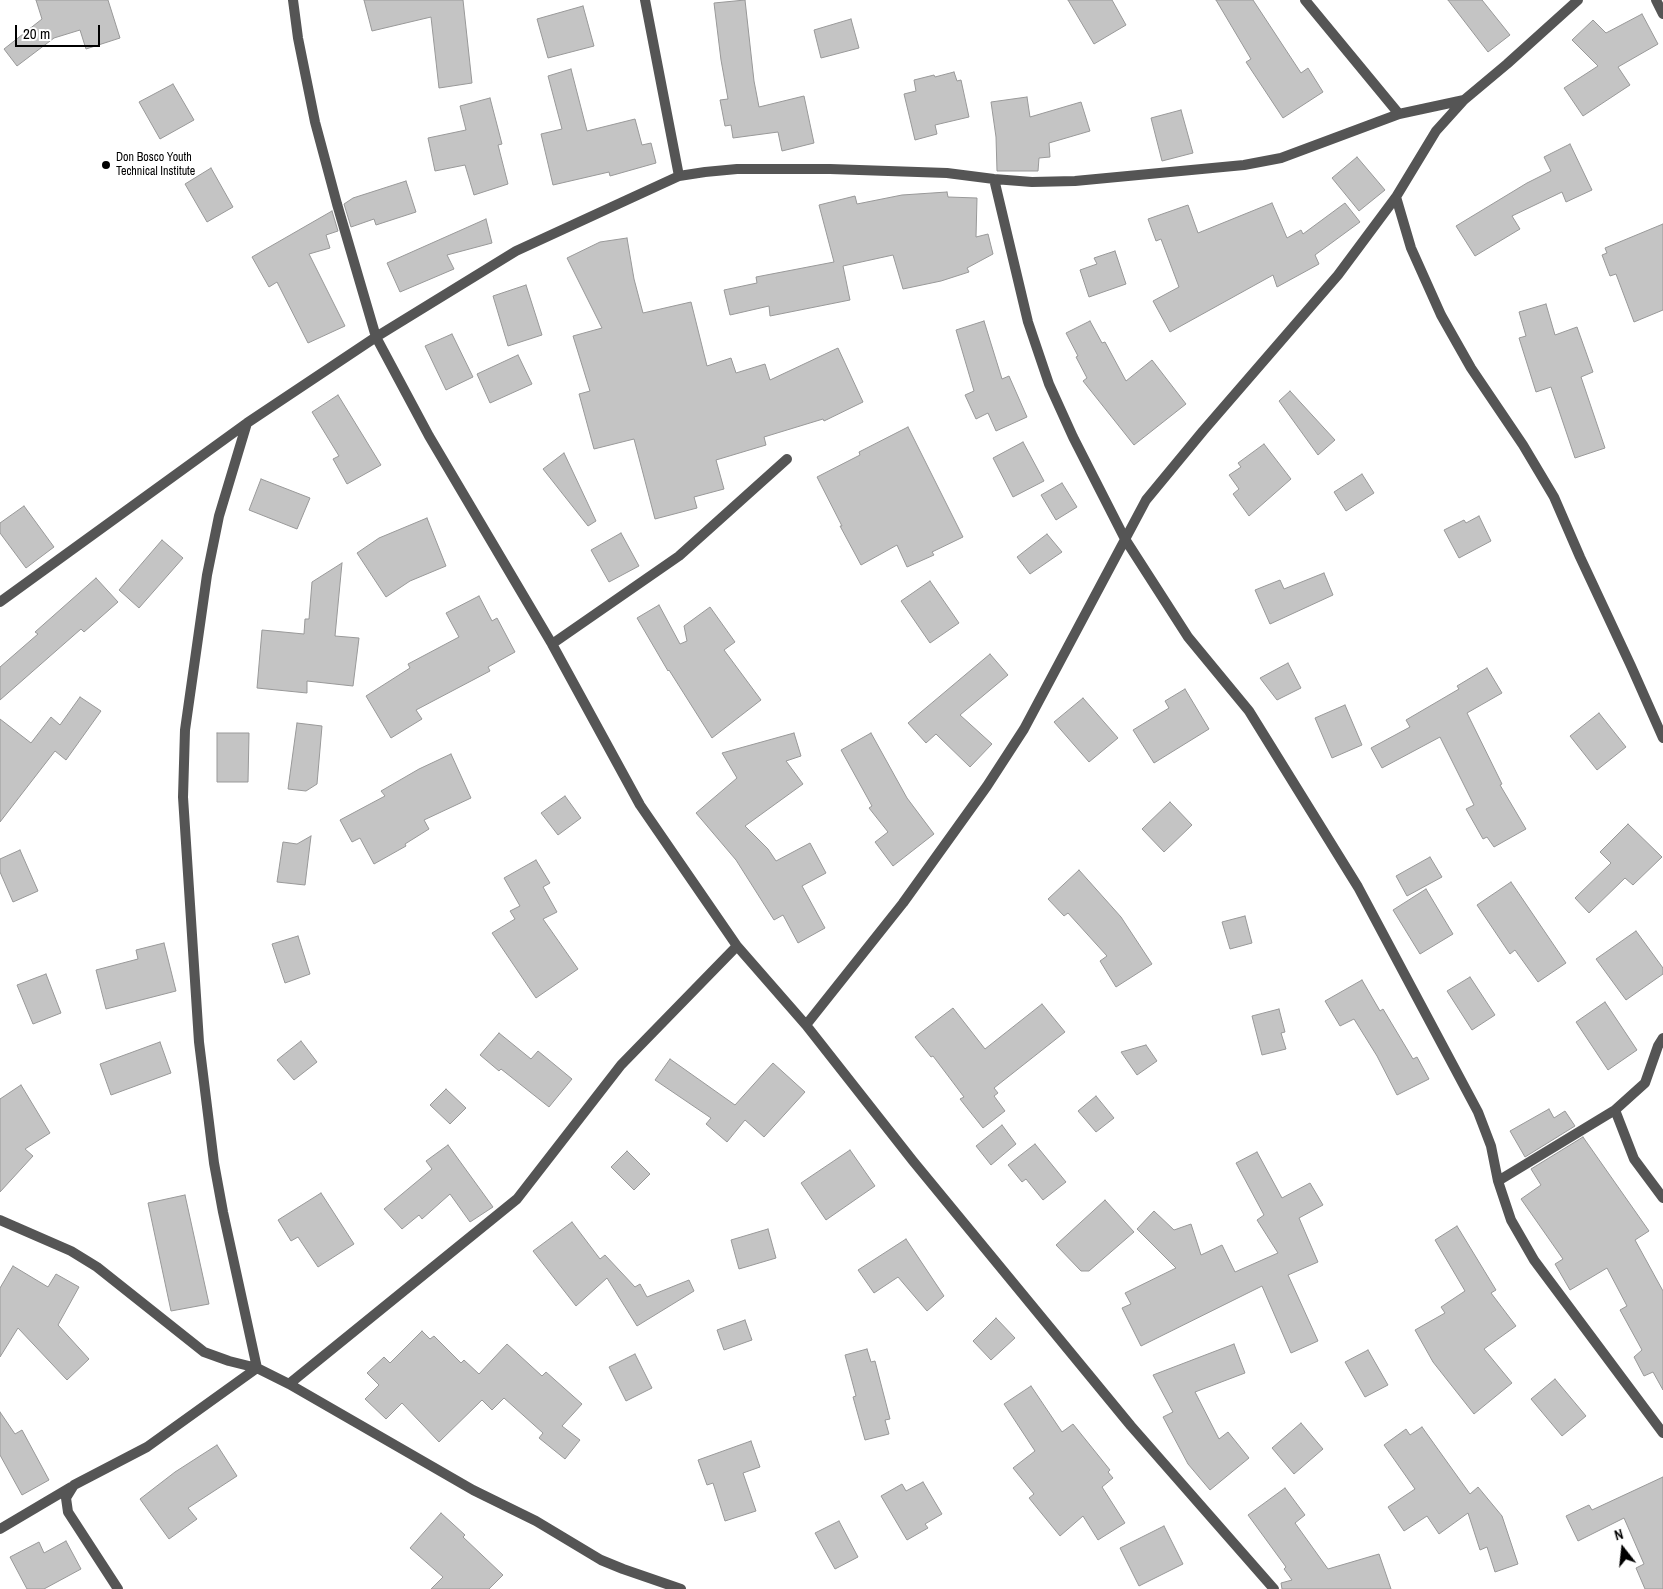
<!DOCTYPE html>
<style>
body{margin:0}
#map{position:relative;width:1663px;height:1589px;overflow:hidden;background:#fff;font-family:"Archivo Narrow",sans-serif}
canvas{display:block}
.north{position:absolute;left:1598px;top:1524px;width:50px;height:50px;-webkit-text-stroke:4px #fff;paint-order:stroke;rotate:344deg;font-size:14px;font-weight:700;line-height:20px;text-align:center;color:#000}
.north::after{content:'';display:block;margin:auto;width:18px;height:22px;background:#000;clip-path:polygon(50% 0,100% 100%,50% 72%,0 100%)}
.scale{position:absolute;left:15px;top:25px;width:85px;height:22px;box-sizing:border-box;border:2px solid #000;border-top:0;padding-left:6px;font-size:15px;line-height:18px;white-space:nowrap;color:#000;-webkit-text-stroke:4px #fff;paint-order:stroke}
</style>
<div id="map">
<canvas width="1663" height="1589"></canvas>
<div class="north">N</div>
<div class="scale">20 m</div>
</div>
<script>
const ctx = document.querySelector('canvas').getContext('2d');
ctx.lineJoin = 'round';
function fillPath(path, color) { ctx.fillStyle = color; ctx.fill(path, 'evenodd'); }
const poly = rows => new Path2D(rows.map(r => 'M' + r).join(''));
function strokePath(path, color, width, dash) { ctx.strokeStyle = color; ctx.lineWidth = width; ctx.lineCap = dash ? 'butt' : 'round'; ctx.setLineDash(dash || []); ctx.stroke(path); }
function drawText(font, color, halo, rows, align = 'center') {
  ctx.font = font + ' "Archivo Narrow",sans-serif'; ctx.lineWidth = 5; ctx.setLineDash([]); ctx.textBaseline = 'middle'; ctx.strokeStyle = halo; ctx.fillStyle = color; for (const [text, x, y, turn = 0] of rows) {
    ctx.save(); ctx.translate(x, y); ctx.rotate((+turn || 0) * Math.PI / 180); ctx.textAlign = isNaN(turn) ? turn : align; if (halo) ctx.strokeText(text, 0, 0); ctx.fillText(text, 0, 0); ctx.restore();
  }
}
const building = poly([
 [36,0,108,0,120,38,86,49,80,30,54,38,17,66,4,49,42,19,36,0],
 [364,0,463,0,472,83,439,88,431,17,372,31,364,0],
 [745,0,754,81,759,107,804,96,814,143,782,151,778,132,733,138,731,125,725,126,720,100,728,99,721,60,714,3,745,0],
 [1068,0,1112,0,1126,25,1094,44,1068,0],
 [1216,0,1253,0,1301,73,1308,68,1323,92,1283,118,1246,62,1251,59,1216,0],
 [1448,0,1482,0,1510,35,1488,52,1448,0],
 [583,6,594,46,548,58,537,19,583,6],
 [1642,14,1658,44,1618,67,1630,85,1583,116,1564,88,1598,66,1572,40,1593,20,1606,33,1642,14],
 [851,19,859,48,821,58,814,30,851,19],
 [571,69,587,131,635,119,642,145,651,143,656,163,610,176,609,172,553,185,541,134,562,129,548,76,571,69],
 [954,72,957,81,961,80,969,117,935,125,937,134,915,140,904,94,916,91,914,80,934,75,935,77,954,72],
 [173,84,194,120,160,139,139,102,173,84],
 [1027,97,1030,117,1081,102,1090,131,1049,143,1050,157,1039,158,1038,171,997,171,996,137,991,102,1027,97],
 [490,98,502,144,498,145,508,184,474,195,465,165,435,171,428,138,466,130,460,106,490,98],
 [1181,110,1193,153,1162,161,1151,118,1181,110],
 [1570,144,1592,190,1566,202,1562,192,1512,216,1520,229,1475,256,1456,226,1527,183,1551,171,1544,157,1570,144],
 [1357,157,1385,190,1359,211,1332,178,1357,157],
 [211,168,233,207,207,222,185,184,211,168],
 [406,181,416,212,376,225,374,219,351,227,344,204,353,198,406,181],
 [947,192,948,197,977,198,976,237,988,234,993,254,967,268,969,272,941,281,903,289,893,255,843,266,850,300,770,316,769,306,730,315,724,290,757,283,756,277,834,262,819,205,855,196,857,204,902,195,947,192],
 [1272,203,1287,238,1301,230,1303,234,1345,203,1360,222,1315,255,1319,264,1277,287,1273,275,1170,332,1153,301,1179,287,1161,239,1156,241,1148,219,1188,205,1198,233,1272,203],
 [332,211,338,231,326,235,330,248,309,254,345,326,308,343,277,282,269,287,252,257,332,211],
 [486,219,492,243,447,255,454,269,400,292,387,263,486,219],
 [1663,224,1663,310,1634,322,1616,274,1610,276,1602,255,1607,253,1605,248,1663,224],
 [627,238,634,279,643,313,691,302,707,366,731,358,736,373,765,364,770,380,838,348,863,402,824,421,823,419,764,437,766,445,716,460,724,489,694,497,697,508,655,519,634,439,594,449,579,394,590,391,573,336,602,328,567,258,600,242,627,238],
 [1115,251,1126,284,1089,297,1080,270,1097,264,1094,258,1115,251],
 [526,285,542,335,508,346,493,296,526,285],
 [1546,304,1555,335,1577,327,1593,372,1581,377,1605,448,1575,458,1551,387,1536,392,1519,338,1526,336,1519,312,1546,304],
 [984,321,1002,379,1009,376,1027,417,996,431,988,413,976,419,965,395,974,391,956,330,984,321],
 [1090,321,1102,343,1105,342,1126,381,1152,360,1186,404,1134,445,1083,381,1087,378,1076,357,1078,356,1066,333,1090,321],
 [452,334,473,377,446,390,425,346,452,334],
 [518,355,532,384,490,403,477,374,518,355],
 [1290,391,1335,440,1318,455,1279,401,1290,391],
 [338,395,381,465,347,484,333,459,339,456,312,412,338,395],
 [908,427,963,537,932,552,934,555,907,567,897,545,861,565,840,526,842,526,817,477,860,455,859,452,908,427],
 [1023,442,1044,481,1013,497,993,458,1023,442],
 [1264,444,1291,479,1249,516,1233,494,1239,489,1229,475,1241,467,1238,463,1264,444],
 [564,453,596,521,588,526,543,469,564,453],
 [1362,474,1374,493,1346,511,1334,492,1362,474],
 [261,479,310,498,297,529,249,510,261,479],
 [1062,483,1077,507,1056,520,1041,495,1062,483],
 [24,506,54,547,26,568,0,533,0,523,24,506],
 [1479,516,1491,541,1459,558,1444,530,1464,520,1466,523,1479,516],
 [427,518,446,566,410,581,386,597,357,553,379,538,427,518],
 [621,533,639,566,609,582,591,550,621,533],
 [1047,534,1062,552,1030,574,1017,557,1047,534],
 [162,540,183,558,139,608,119,590,162,540],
 [342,563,335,636,359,638,353,686,307,681,307,693,257,688,262,630,304,634,305,619,309,619,312,582,342,563],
 [1324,573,1333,595,1270,624,1255,590,1280,580,1284,589,1324,573],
 [96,578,118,602,84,632,81,629,0,700,0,667,38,634,35,632,96,578],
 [930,581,959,623,930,643,901,601,930,581],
 [479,596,492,621,497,618,515,652,488,667,490,671,416,710,422,719,391,738,366,696,410,668,408,664,459,637,446,613,479,596],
 [659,605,680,644,687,641,684,626,710,607,735,642,724,650,761,700,712,738,669,670,668,671,637,618,659,605],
 [990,654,1008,675,960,715,992,744,970,767,936,734,926,743,908,723,990,654],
 [1288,663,1301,688,1277,700,1260,678,1288,663],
 [1487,668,1502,693,1467,713,1502,784,1500,785,1526,829,1494,847,1487,837,1483,839,1466,809,1474,805,1440,737,1382,768,1371,748,1410,727,1406,720,1459,689,1457,686,1487,668],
 [1185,689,1209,729,1154,763,1133,730,1169,708,1165,701,1185,689],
 [80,697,101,711,66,760,55,751,0,822,0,719,31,743,51,717,60,725,80,697],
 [1083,698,1118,738,1089,762,1054,722,1083,698],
 [1345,705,1362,745,1332,758,1315,718,1345,705],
 [1599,713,1626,747,1597,770,1570,736,1599,713],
 [297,723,322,726,317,784,306,791,288,789,297,723],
 [217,733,249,733,248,782,217,782,217,733],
 [794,733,801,756,786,761,803,784,745,826,768,849,776,861,810,843,826,873,802,886,825,928,798,943,783,915,774,920,736,860,696,813,737,778,722,753,794,733],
 [871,733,907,798,934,834,893,866,875,842,888,832,869,808,872,806,841,750,871,733],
 [451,754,471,798,424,820,429,829,405,844,406,846,374,864,360,838,352,842,340,820,385,796,381,791,419,769,451,754],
 [565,796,581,818,558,835,541,813,565,796],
 [1170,802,1192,825,1164,852,1142,829,1170,802],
 [1628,824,1662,857,1633,885,1625,878,1589,913,1575,898,1611,863,1600,852,1628,824],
 [311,836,305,885,277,882,283,842,297,844,311,836],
 [20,850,38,891,13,902,0,872,0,859,20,850],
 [1430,857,1442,877,1407,896,1396,876,1430,857],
 [536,860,550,883,543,887,557,912,543,919,578,969,536,998,492,933,515,919,510,911,520,906,504,878,536,860],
 [1079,870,1121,917,1152,964,1116,987,1100,961,1107,956,1068,913,1064,916,1048,899,1079,870],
 [1511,882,1566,963,1538,982,1515,950,1510,954,1477,905,1511,882],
 [1426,889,1453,934,1420,954,1393,910,1426,889],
 [1245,916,1252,943,1230,949,1222,922,1245,916],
 [1636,931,1663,968,1663,974,1626,1000,1596,959,1636,931],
 [298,936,310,974,285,983,272,944,298,936],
 [164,943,176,991,106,1009,96,970,138,959,136,950,164,943],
 [46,974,61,1013,33,1024,17,985,46,974],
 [1470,977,1495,1015,1472,1030,1447,991,1470,977],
 [1362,980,1380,1011,1383,1009,1413,1059,1417,1057,1429,1079,1397,1095,1377,1056,1354,1019,1340,1026,1325,1001,1362,980],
 [1605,1002,1637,1050,1608,1070,1576,1022,1605,1002],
 [1042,1004,1065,1032,994,1088,998,1093,994,1096,1005,1111,983,1128,960,1099,964,1097,933,1056,931,1057,915,1037,953,1008,985,1049,1042,1004],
 [1279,1009,1285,1032,1281,1033,1286,1049,1262,1055,1252,1016,1279,1009],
 [499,1033,531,1059,538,1051,572,1079,549,1107,501,1069,499,1071,480,1055,499,1033],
 [301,1041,317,1062,294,1080,277,1060,301,1041],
 [160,1042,171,1073,111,1095,100,1064,160,1042],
 [1146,1045,1157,1061,1137,1075,1121,1052,1146,1045],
 [670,1059,735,1105,773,1063,805,1092,764,1137,745,1120,727,1142,706,1124,711,1118,655,1080,670,1059],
 [21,1085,50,1133,25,1149,33,1156,0,1192,0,1099,21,1085],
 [446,1089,466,1108,450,1124,430,1105,446,1089],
 [1096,1096,1114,1118,1096,1132,1078,1111,1096,1096],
 [1549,1109,1554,1118,1565,1111,1575,1126,1525,1157,1510,1131,1549,1109],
 [1002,1125,1016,1144,991,1165,976,1146,1002,1125],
 [1583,1137,1649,1231,1635,1240,1663,1291,1663,1390,1653,1372,1644,1376,1634,1357,1642,1350,1620,1310,1627,1306,1607,1268,1570,1290,1555,1264,1563,1259,1521,1199,1541,1185,1531,1169,1583,1137],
 [1035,1144,1066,1182,1043,1200,1026,1179,1022,1182,1008,1165,1035,1144],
 [448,1145,493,1207,470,1222,450,1194,422,1219,419,1215,402,1229,384,1209,432,1169,426,1161,448,1145],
 [850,1150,875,1186,826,1220,801,1183,850,1150],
 [627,1151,650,1174,634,1190,611,1167,627,1151],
 [1257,1152,1282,1198,1310,1183,1323,1205,1299,1218,1318,1262,1288,1275,1318,1341,1291,1353,1262,1286,1141,1346,1122,1308,1131,1304,1125,1293,1176,1268,1137,1229,1154,1211,1174,1230,1191,1224,1201,1255,1222,1245,1235,1272,1278,1253,1257,1220,1264,1215,1236,1163,1257,1152],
 [321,1193,354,1244,318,1267,298,1237,291,1241,278,1220,321,1193],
 [185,1195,209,1304,171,1311,148,1203,185,1195],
 [1105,1200,1134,1232,1089,1271,1081,1271,1056,1245,1105,1200],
 [572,1222,600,1259,605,1255,635,1287,640,1284,647,1297,689,1280,694,1291,637,1326,607,1278,576,1306,533,1251,572,1222],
 [1457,1226,1496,1290,1491,1293,1516,1326,1484,1349,1512,1383,1474,1414,1433,1362,1415,1330,1445,1313,1441,1307,1465,1291,1435,1240,1457,1226],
 [768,1229,776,1258,739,1269,731,1240,768,1229],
 [906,1239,944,1296,927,1311,898,1277,874,1293,858,1270,906,1239],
 [13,1266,48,1287,56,1274,79,1287,58,1325,89,1359,67,1380,18,1328,0,1357,0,1288,13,1266],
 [996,1318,1015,1338,991,1360,973,1341,996,1318],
 [745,1320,752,1340,724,1350,717,1330,745,1320],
 [422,1331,430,1339,434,1336,461,1363,464,1360,479,1374,507,1344,542,1376,546,1372,582,1404,562,1426,580,1440,565,1459,539,1438,543,1433,504,1398,492,1410,482,1400,439,1442,402,1403,386,1419,365,1399,379,1385,367,1373,384,1357,390,1363,422,1331],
 [1234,1344,1245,1373,1195,1392,1219,1439,1228,1432,1249,1458,1210,1490,1188,1464,1163,1417,1173,1412,1153,1375,1234,1344],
 [867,1349,871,1362,875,1361,890,1419,885,1420,889,1434,865,1440,853,1397,856,1396,845,1355,867,1349],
 [1368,1350,1388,1385,1365,1397,1345,1362,1368,1350],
 [635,1354,652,1388,626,1401,609,1367,635,1354],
 [1555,1379,1586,1416,1562,1436,1531,1399,1555,1379],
 [1031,1386,1062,1432,1073,1424,1110,1470,1108,1472,1113,1478,1102,1487,1125,1523,1098,1540,1083,1516,1060,1536,1029,1498,1034,1494,1013,1468,1035,1451,1004,1404,1031,1386],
 [0,1412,15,1434,22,1430,49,1480,22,1495,0,1455,0,1412],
 [1301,1423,1323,1449,1294,1474,1272,1448,1301,1423],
 [1422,1427,1470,1494,1478,1487,1502,1516,1518,1564,1495,1572,1487,1547,1480,1550,1468,1513,1439,1534,1427,1516,1404,1531,1388,1507,1415,1489,1384,1445,1406,1429,1410,1435,1422,1427],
 [751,1441,760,1467,743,1473,756,1511,725,1521,713,1483,707,1485,698,1460,751,1441],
 [217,1445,237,1476,188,1508,197,1519,169,1539,140,1499,175,1472,217,1445],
 [1663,1477,1663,1589,1645,1589,1636,1568,1644,1564,1624,1518,1578,1541,1566,1516,1589,1505,1592,1510,1663,1477],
 [923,1482,942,1514,925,1524,928,1528,907,1540,881,1496,902,1484,906,1491,923,1482],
 [1285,1488,1305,1515,1295,1523,1328,1569,1379,1554,1391,1589,1282,1589,1281,1583,1292,1580,1284,1569,1286,1567,1248,1515,1285,1488],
 [441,1513,465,1535,463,1537,503,1575,489,1589,431,1589,443,1577,410,1548,441,1513],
 [839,1521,858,1557,835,1569,815,1533,839,1521],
 [1164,1526,1183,1564,1139,1586,1120,1548,1164,1526],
 [66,1541,81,1569,44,1589,27,1589,10,1557,39,1542,44,1553,66,1541]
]);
const minor = poly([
 [293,0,298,38,315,122,337,204,376,337,429,436,552,644,640,805,737,946,806,1025,913,1161,1131,1426,1274,1589],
 [645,0,679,176],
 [1305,0,1399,114],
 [1656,0,1663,14],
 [994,179,1028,322,1049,384,1073,437,1125,539,1188,637,1249,711,1358,887,1478,1112,1491,1146,1498,1181,1511,1220,1534,1260,1663,1433],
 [1396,197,1411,248,1441,315,1471,368,1523,445,1554,497,1580,557,1631,666,1663,738],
 [0,602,247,423,376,337,516,251,679,176,705,172,737,169,830,169,947,173,994,179,1032,182,1075,181,1244,165,1281,158,1399,114,1464,100],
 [552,644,679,556,787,459],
 [806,1025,903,903,987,786,1024,729,1146,500,1203,431,1338,275,1396,197,1436,131,1464,100,1507,64,1578,0],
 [1615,1110,1634,1159,1663,1198],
 [1498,1181,1615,1110,1645,1083,1658,1046,1663,1038],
 [0,1220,71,1251,97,1267,204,1352,229,1361,257,1368,289,1384,473,1490,536,1521,601,1560,623,1569,681,1589],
 [289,1384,517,1199,621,1065,737,946],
 [0,1529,71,1487],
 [118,1589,68,1512,66,1498,74,1485,147,1447,257,1368,223,1212,214,1163,199,1042,183,797,185,730,207,575,219,516,247,423]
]);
const markers = [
 [106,165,5,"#000"]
];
const poiNames = [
 ["Don Bosco Youth",116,158],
 ["Technical Institute",116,172]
];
fillPath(building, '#c4c4c4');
strokePath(building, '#999', 1);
strokePath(minor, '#555', 10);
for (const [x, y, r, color] of markers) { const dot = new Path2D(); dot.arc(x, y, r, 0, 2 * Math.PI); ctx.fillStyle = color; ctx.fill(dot); strokePath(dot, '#fff', 2); }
drawText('12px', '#000', '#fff', poiNames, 'left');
</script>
